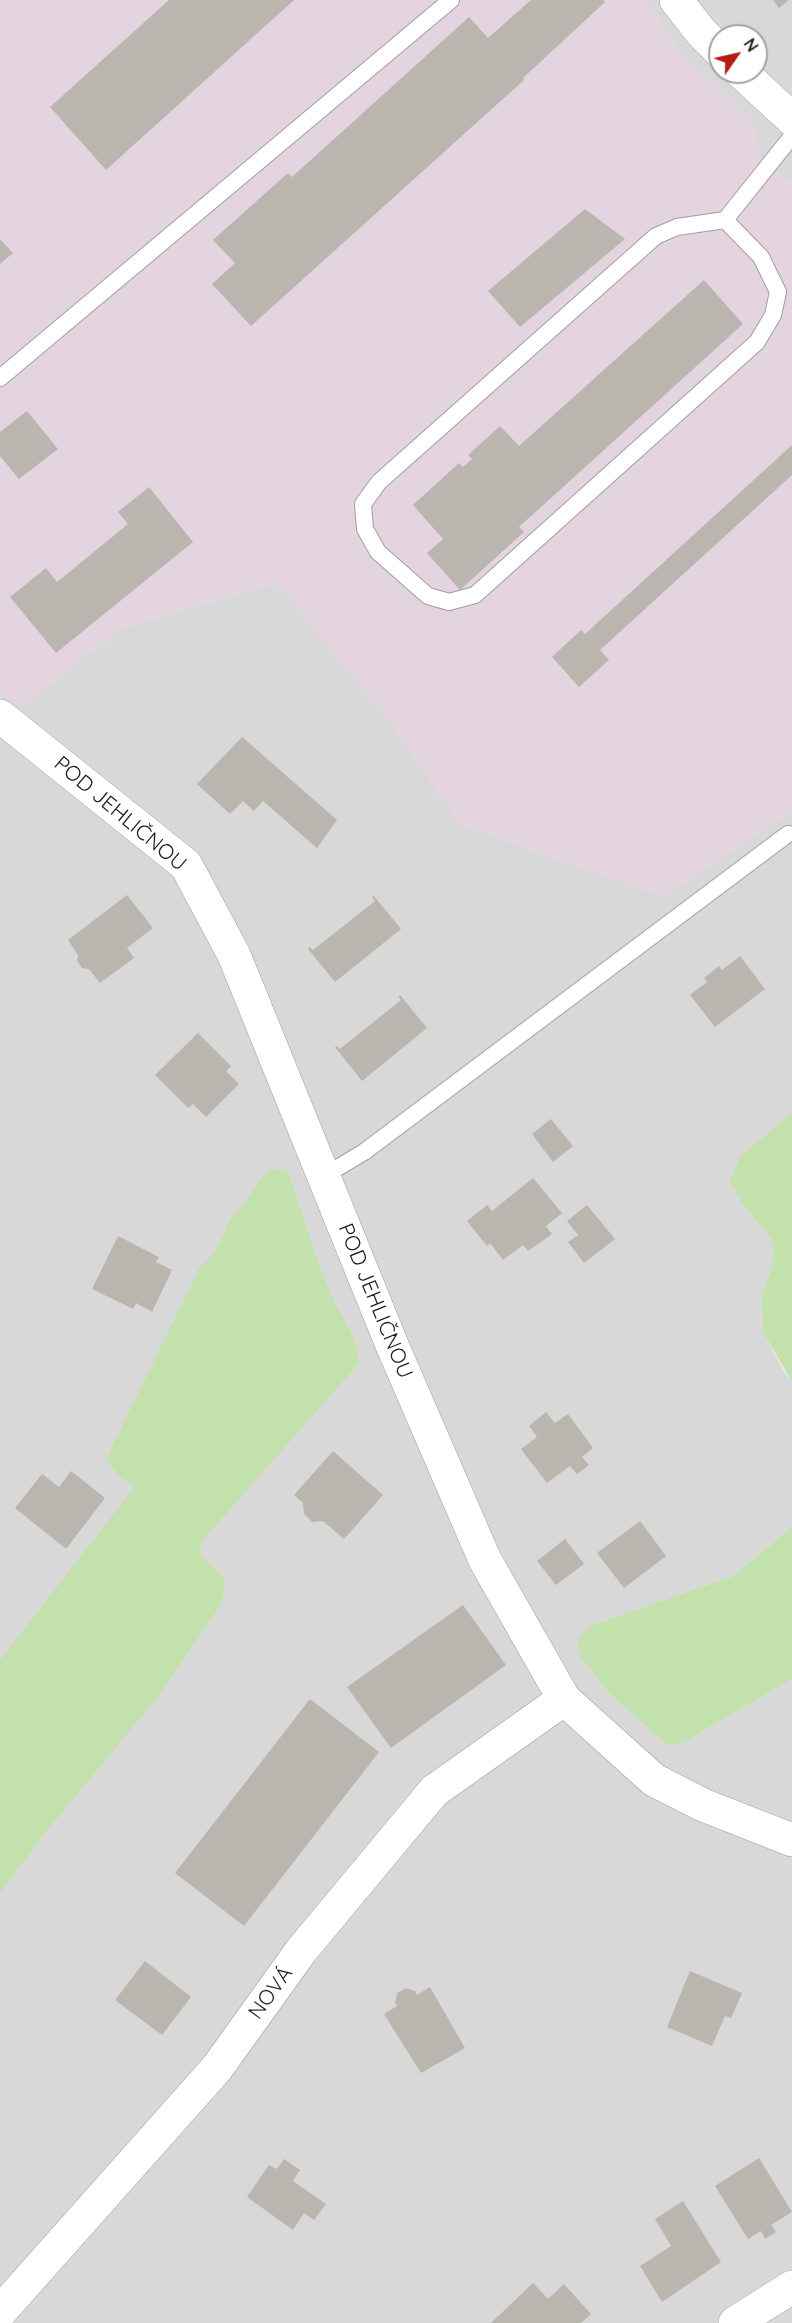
<!DOCTYPE html>
<meta charset="utf-8">
<style>
body{margin:0}
#map{position:relative;width:792px;height:2323px;overflow:hidden;background:#ece9e2;font-family:Quicksand,sans-serif}
canvas{display:block}
.north{position:absolute;left:708px;top:24px;width:60px;height:60px;box-sizing:border-box;background:#fff;border:2px solid #a4a4a4;border-radius:50%;rotate:56deg;font-size:16px;font-weight:700;line-height:24px;text-align:center;color:#1b1b1b}
.north::after{content:'';display:block;margin:auto;width:21px;height:27px;background:#b21d14;clip-path:polygon(50% 0,100% 100%,50% 72%,0 100%)}
</style>
<div id="map">
<canvas width="792" height="2323"></canvas>
<div class="north">N</div>
</div>
<script>
const ctx = document.querySelector('canvas').getContext('2d');
ctx.lineJoin = 'round';
function fillPath(path, color) { ctx.fillStyle = color; ctx.fill(path, 'evenodd'); }
const poly = rows => new Path2D(rows.map(r => 'M' + r).join(''));
function strokePath(path, color, width, dash) { ctx.strokeStyle = color; ctx.lineWidth = width; ctx.lineCap = dash ? 'butt' : 'round'; ctx.setLineDash(dash || []); ctx.stroke(path); }
function drawText(font, color, halo, rows, align = 'center') {
  ctx.font = font + ' Quicksand,sans-serif'; ctx.lineWidth = 4.5; ctx.setLineDash([]); ctx.textBaseline = 'middle'; ctx.strokeStyle = halo; ctx.fillStyle = color; for (const [text, x, y, turn = 0] of rows) {
    ctx.save(); ctx.translate(x, y); ctx.rotate((+turn || 0) * Math.PI / 180); ctx.textAlign = isNaN(turn) ? turn : align; if (halo) ctx.strokeText(text, 0, 0); ctx.fillText(text, 0, 0); ctx.restore();
  }
}
const residential = poly([
 [644,0,792,0,792,180,787,181,761,159,751,119,679,51],
 [720,36,756,36,756,72,720,72],
 [277,582,390,722,462,825,663,896,792,811,792,1113,742,1155,745,1208,772,1239,773,1261,762,1297,763,1333,783,1370,792,1381,792,1527,733,1576,592,1625,580,1657,612,1696,668,1746,684,1742,792,1679,792,2323,0,2323,0,691,21,707,119,629]
]);
const industrial = poly([
 [0,0,644,0,679,51,751,119,761,159,786,181,792,180,792,811,663,896,462,825,390,722,276,582,119,629,21,707,0,691]
]);
const grass = poly([
 [792,1113,792,1381,763,1333,762,1297,773,1261,772,1239,745,1208,730,1181,741,1155],
 [272,1169,288,1171,317,1260,334,1301,355,1340,359,1363,201,1542,200,1552,205,1560,223,1576,225,1589,220,1606,157,1698,45,1833,0,1893,0,1660,133,1489,133,1484,119,1477,106,1459,200,1267,212,1255,225,1234,230,1219,243,1205,266,1172],
 [792,1527,792,1679,684,1742,668,1746,612,1696,580,1657,578,1639,592,1625,733,1576]
]);
const building = poly([
 [169,0,294,0,106,170,50,107],
 [531,0,603,0,605,2,523,78,524,80,251,326,212,284,235,263,213,240,288,173,292,177,469,17,488,38],
 [773,0,789,0,779,8],
 [585,209,625,239,520,327,488,291],
 [0,239,13,253,0,264],
 [704,280,743,324,519,527,524,532,460,590,427,553,443,539,413,505,459,463,463,467,472,459,468,455,500,426,519,446],
 [27,411,58,449,19,479,0,456,0,432],
 [792,445,792,475,600,650,609,660,579,687,552,657,581,630,585,634],
 [149,487,193,542,56,653,10,597,46,568,57,582,128,524,118,512],
 [242,737,337,820,317,848,263,801,254,811,243,801,230,814,197,784],
 [127,895,153,928,127,948,134,958,100,983,89,969,82,968,77,961,78,955,68,940],
 [374,896,401,929,335,982,308,949,310,947,313,950,375,901,372,897],
 [740,956,765,989,715,1027,690,995,707,982,704,978,719,966,722,970],
 [400,995,427,1028,362,1081,335,1047,337,1046,340,1049,401,1000,398,996],
 [198,1033,231,1066,226,1071,239,1084,206,1117,193,1104,188,1108,155,1075],
 [551,1119,573,1146,553,1162,532,1134],
 [533,1178,562,1213,546,1226,552,1234,528,1251,523,1245,503,1260,490,1243,487,1246,467,1221,487,1205,492,1211],
 [587,1205,615,1239,584,1263,568,1242,578,1235,567,1221],
 [118,1236,159,1257,156,1262,172,1270,152,1312,136,1303,133,1309,92,1289],
 [546,1412,555,1423,568,1414,593,1448,582,1457,589,1465,577,1474,570,1466,547,1483,521,1449,537,1437,529,1426],
 [333,1451,383,1495,344,1539,323,1521,312,1522,304,1514,303,1503,294,1495],
 [71,1471,105,1498,66,1549,15,1508,42,1474,59,1487],
 [640,1521,666,1556,624,1588,597,1553],
 [565,1539,584,1564,556,1585,537,1561],
 [463,1605,506,1665,391,1748,347,1687],
 [310,1699,379,1752,244,1926,175,1873],
 [145,1961,191,1997,162,2035,115,2000],
 [690,1971,742,1993,731,2018,725,2016,712,2046,667,2027],
 [430,1987,465,2048,421,2073,384,2014,397,2006,395,2003,397,1993,406,1988,415,1991,417,1995],
 [759,2158,792,2212,771,2225,776,2232,765,2239,761,2231,748,2239,715,2186],
 [284,2159,300,2170,293,2181,326,2204,314,2220,304,2213,293,2230,247,2197,269,2165,277,2169],
 [683,2201,721,2262,662,2302,640,2266,671,2246,655,2219],
 [533,2283,548,2299,564,2284,591,2314,581,2323,491,2323]
]);
const lane = poly([
 [725,220,761,257,778,292,773,315,757,342,475,595,449,602,428,596,378,552,365,529,363,504,379,482,656,236,677,227,725,220,792,136],
 [0,378,451,0],
 [324,1176,364,1152,788,834]
]);
const street = poly([
 [676,0,701,32,720,51],
 [741,72,792,119],
 [0,716,186,865,234,955,392,1345,485,1560,564,1699,654,1780,703,1805,792,1840],
 [0,2312,217,2068,301,1951,434,1791,564,1699],
 [735,2323,792,2287]
]);
const streetNames = [
 ["POD JEHLIČNOU",120,814,40],
 ["POD JEHLIČNOU",375,1301,68],
 ["NOVÁ",271,1993,-54]
];
fillPath(residential, '#d9d8d8');
fillPath(industrial, '#e4d4e0');
fillPath(grass, '#c3e1ac');
fillPath(building, '#bbb5af');
strokePath(lane, '#9f9f9f', 18);
strokePath(street, '#9f9f9f', 34);
strokePath(lane, '#fff', 16);
strokePath(street, '#fff', 33);
drawText('21px', '#1b1b1b', '#fff', streetNames);
</script>
